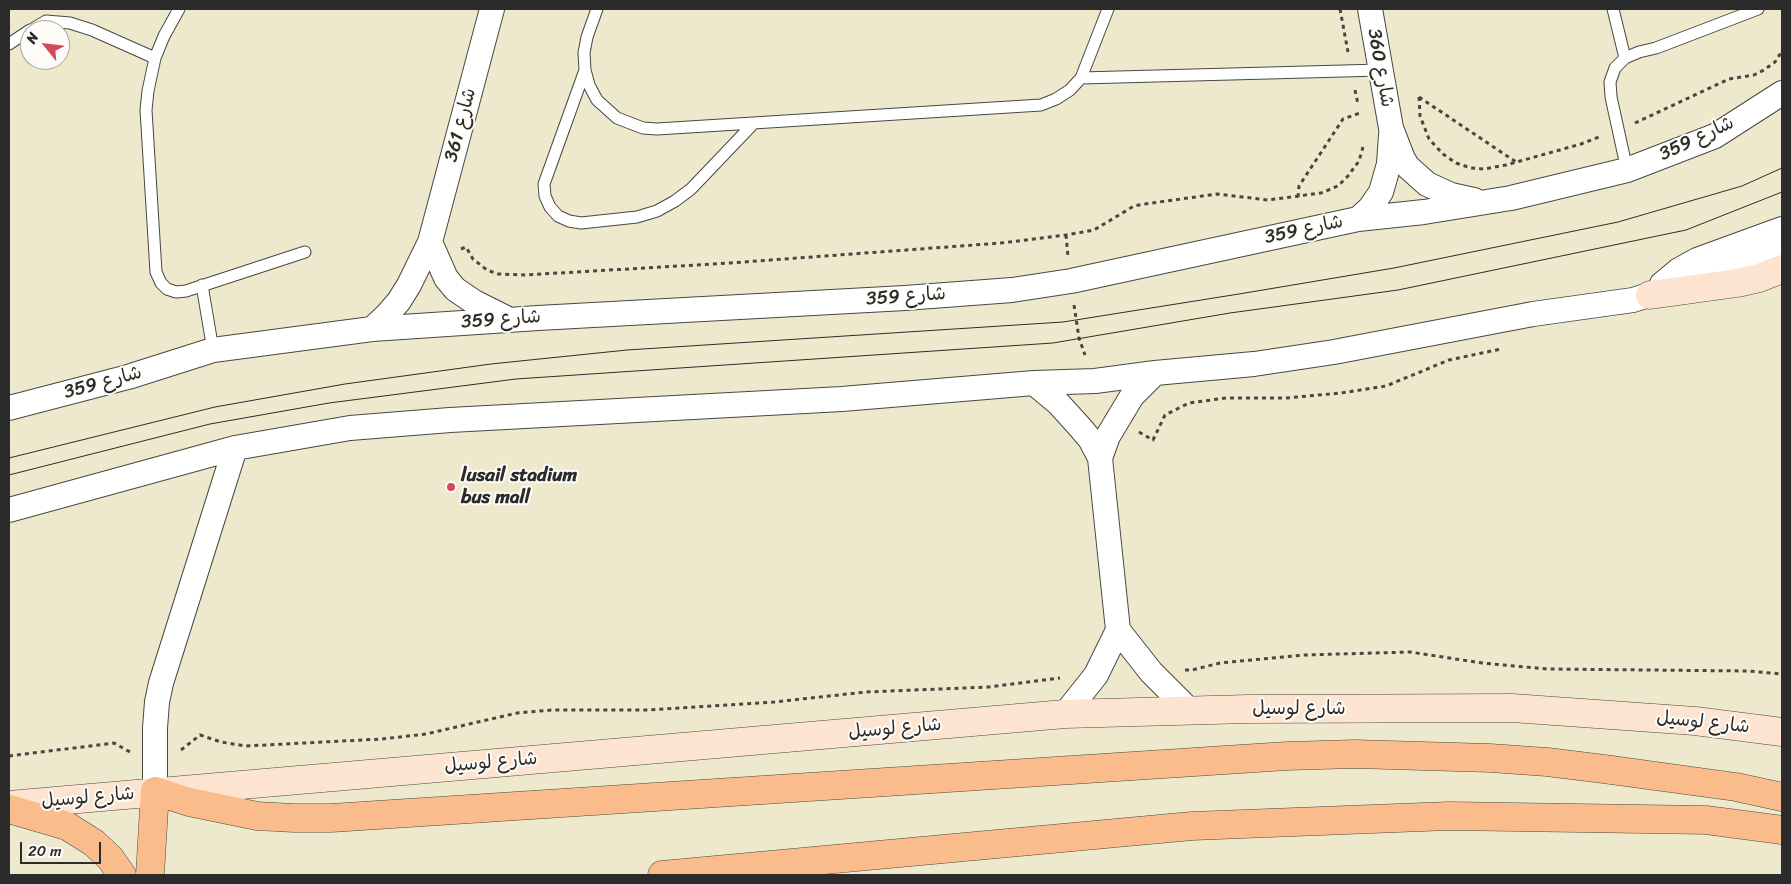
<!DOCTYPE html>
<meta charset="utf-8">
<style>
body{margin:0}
#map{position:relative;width:1791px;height:884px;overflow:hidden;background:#eee9cd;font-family:Sriracha,sans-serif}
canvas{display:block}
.frame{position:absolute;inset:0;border:10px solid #2b2b2b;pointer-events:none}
.north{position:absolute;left:20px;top:20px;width:50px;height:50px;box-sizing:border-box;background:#fdfcf7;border:1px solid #a9a8a5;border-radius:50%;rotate:299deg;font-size:14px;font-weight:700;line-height:20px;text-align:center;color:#2b2b2b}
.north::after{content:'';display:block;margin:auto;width:18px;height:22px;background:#d1495b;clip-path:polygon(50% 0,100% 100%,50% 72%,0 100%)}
.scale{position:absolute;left:20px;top:842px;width:81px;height:22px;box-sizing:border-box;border:2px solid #2b2b2b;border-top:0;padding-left:6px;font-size:15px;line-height:18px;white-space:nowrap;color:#2b2b2b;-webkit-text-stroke:4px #fdfcf7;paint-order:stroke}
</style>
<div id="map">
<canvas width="1791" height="884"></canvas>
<div class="frame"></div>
<div class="north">N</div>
<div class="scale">20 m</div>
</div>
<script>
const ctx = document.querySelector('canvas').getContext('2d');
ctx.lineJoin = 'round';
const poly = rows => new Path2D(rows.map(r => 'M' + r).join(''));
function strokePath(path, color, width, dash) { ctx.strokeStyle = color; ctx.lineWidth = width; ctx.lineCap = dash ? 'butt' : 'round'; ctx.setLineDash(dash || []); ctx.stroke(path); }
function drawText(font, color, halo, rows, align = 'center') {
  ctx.font = font + ' Sriracha,"Playpen Sans Arabic",sans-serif'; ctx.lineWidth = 4; ctx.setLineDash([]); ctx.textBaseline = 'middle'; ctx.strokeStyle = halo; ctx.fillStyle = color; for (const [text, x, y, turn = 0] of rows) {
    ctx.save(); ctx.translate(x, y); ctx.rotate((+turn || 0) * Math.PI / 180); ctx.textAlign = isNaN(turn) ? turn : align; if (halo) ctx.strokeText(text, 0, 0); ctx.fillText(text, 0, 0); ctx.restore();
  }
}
const path = poly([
 [1340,9,1348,52],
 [1355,90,1358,104],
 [1419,97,1420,116,1429,139,1443,154,1456,163,1471,168,1484,169,1506,165,1581,144,1599,137],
 [1419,97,1516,162],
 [1635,123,1729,79,1754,75,1764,70,1775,62,1782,51],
 [1298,197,1299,186,1343,119,1360,113],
 [1066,235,1068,257],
 [461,249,466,247,473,259,487,270,498,274,525,275,730,263,1001,243,1066,235,1094,230,1134,206,1145,204,1217,194,1268,200,1321,193,1338,186,1348,176,1359,161,1363,147],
 [1074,305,1079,338,1085,355],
 [1139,432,1153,440,1165,415,1189,403,1226,398,1286,398,1341,393,1386,386,1449,360,1501,349],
 [1185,670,1192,670,1220,663,1304,655,1410,652,1482,663,1547,669,1748,671,1782,674],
 [181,750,200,735,221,742,246,746,382,739,426,734,517,713,552,710,648,710,774,702,866,692,989,687,1060,678],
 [9,756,114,743,130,752]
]);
const lane = poly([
 [179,9,164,36,155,58,148,91,146,110,156,272,161,283,167,289,176,292,186,291,305,252],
 [597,9,587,37,584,53,585,70,589,85,597,100,617,118,643,128,657,129,1041,105,1056,99,1070,90,1081,78,1108,9],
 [1613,9,1625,58],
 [31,30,46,21,70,23,92,30,155,58],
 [9,44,30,30],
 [585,70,544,184,545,196,550,207,558,216,569,221,581,223,637,217,657,211,675,201,691,189,754,123],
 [1081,78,1381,70],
 [1627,170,1611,97,1610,82,1615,68,1625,58,1639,52,1656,48,1758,9],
 [202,285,213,350]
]);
const street = poly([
 [1370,9,1391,128,1403,159,1408,167,1427,184,1451,195,1474,200],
 [1358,219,1370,208,1381,192,1389,164,1391,135],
 [430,242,446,278,455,289,474,302,506,318],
 [1662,284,1679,270,1697,260,1782,229],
 [372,329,387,315,399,301,409,285,430,242,492,9],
 [1034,383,1058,403,1078,425,1090,439,1100,458,1118,630,1151,672,1189,710],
 [9,408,128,377,213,350,372,329,538,318,905,298,1012,290,1071,281,1358,219,1424,212,1511,198,1627,170,1715,136,1782,93],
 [1100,458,1108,436,1132,396,1155,373],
 [9,510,235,448,350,428,450,420,842,399,1034,383,1095,381,1155,373,1254,364,1334,352,1533,314,1633,300,1782,252],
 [1065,714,1096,675,1118,630],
 [155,791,155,728,157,702,161,683,235,448]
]);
const secondary = poly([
 [1650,295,1737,283,1759,278,1782,269],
 [9,805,1065,714,1248,709,1512,708,1695,721,1782,732]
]);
const highway = poly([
 [9,809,67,826,94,843,110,858,122,875],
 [150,875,155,791,189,802,257,816,294,818,331,818,1287,756,1355,754,1490,758,1547,762,1604,769,1736,787,1782,797],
 [662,875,1192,826,1449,816,1706,820,1782,830]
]);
const tram = poly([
 [9,458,215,407,345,384,491,364,627,350,1063,322,1239,294,1394,268,1618,222,1742,186,1782,168],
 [9,475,210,424,329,403,516,379,1053,343,1230,313,1398,290,1686,230,1782,192]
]);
const markers = [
 [451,487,5,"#d1495b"]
];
const streetNames = [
 ["شارع 360",1380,68,80],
 ["شارع 361",461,125,-75],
 ["شارع 359",1697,139,-25],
 ["شارع 359",1304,230,-12],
 ["شارع 359",906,297,-4],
 ["شارع 359",501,320,-4],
 ["شارع 359",103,383,-15],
 ["شارع لوسيل",1299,709],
 ["شارع لوسيل",1703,723,6],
 ["شارع لوسيل",895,729,-5],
 ["شارع لوسيل",491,763,-5],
 ["شارع لوسيل",88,798,-5]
];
const poiNames = [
 ["lusail stadium",461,476],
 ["bus mall",461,498]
];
strokePath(lane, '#484843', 13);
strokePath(street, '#484843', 26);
strokePath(secondary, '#484843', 29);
strokePath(highway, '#484843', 29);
strokePath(path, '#484843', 3, [4, 4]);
strokePath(lane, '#fff', 11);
strokePath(street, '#fff', 24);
strokePath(secondary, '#fde4d1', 28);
strokePath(highway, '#fabc8b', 28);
strokePath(tram, '#2b2b2b', 1);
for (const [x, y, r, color] of markers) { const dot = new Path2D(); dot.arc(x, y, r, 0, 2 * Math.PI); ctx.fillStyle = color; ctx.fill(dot); strokePath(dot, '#fdfcf7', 2); }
drawText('19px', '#2b2b2b', '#fdfcf7', streetNames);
drawText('bold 19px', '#2b2b2b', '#fdfcf7', poiNames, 'left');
</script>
